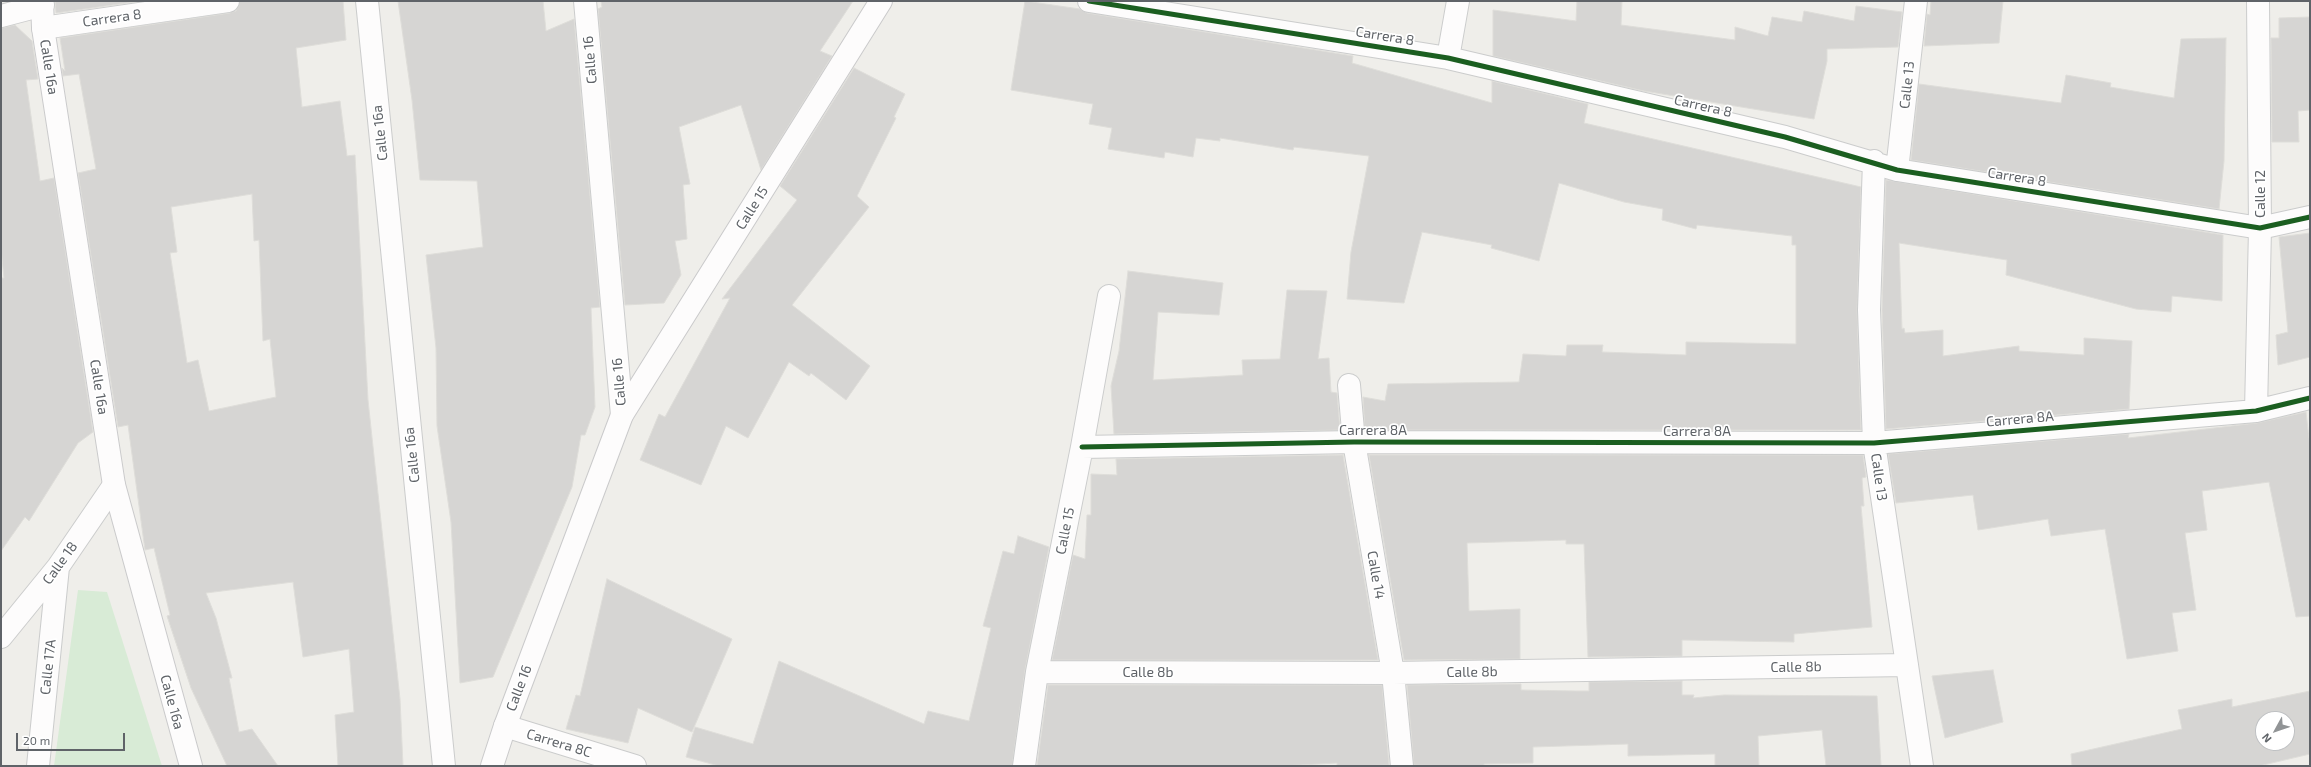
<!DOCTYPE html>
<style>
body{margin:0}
#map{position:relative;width:2311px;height:767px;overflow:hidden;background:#efeeea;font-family:"Exo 2",sans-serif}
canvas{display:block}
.frame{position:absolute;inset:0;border:2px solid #5f6368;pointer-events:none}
.north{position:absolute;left:2255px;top:711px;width:40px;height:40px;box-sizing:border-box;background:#fff;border:1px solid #bfc1c3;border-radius:50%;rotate:230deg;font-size:11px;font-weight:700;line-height:16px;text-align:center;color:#5f6368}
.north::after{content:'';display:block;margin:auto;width:14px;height:18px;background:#919496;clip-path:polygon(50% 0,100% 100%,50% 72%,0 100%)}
.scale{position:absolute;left:16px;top:733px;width:109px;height:18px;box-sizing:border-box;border:2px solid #5f6368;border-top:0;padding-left:5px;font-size:12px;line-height:14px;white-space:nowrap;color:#5f6368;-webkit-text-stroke:3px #fff;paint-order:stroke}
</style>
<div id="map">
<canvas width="2311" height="767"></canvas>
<div class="frame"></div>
<div class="north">N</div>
<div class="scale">20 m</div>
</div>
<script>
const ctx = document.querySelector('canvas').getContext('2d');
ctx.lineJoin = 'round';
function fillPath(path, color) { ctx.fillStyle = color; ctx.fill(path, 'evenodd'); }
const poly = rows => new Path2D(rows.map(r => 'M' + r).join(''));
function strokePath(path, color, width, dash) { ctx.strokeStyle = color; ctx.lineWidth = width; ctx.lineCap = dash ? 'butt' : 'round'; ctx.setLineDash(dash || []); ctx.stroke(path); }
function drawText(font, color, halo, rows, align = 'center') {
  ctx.font = font + ' "Exo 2",sans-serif'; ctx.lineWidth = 3.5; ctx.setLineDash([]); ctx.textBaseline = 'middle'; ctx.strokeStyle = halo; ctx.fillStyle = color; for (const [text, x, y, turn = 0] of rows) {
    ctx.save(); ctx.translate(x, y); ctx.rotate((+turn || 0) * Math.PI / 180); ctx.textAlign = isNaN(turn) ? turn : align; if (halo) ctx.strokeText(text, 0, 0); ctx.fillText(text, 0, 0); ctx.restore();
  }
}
const green = poly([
 [78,590,107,592,162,766,54,766]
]);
const building = poly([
 [55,1,141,1,56,13,55,1],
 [240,1,343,1,346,40,296,48,302,107,340,101,347,156,355,155,368,400,400,699,403,766,338,766,335,715,354,712,349,649,303,657,293,582,206,593,216,618,232,678,229,678,239,732,252,729,278,766,227,766,191,688,167,616,170,615,154,548,145,550,128,425,118,427,78,173,96,169,79,74,63,76,62,68,65,71,60,38,230,13,236,11,240,1],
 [252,194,254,241,259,240,263,341,270,339,276,397,209,411,198,360,187,363,170,253,177,252,171,207,252,194],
 [398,1,543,1,546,31,574,19,600,307,591,308,595,407,585,435,581,435,572,487,493,677,460,683,451,522,437,426,436,348,426,255,483,247,477,181,420,180,412,100,398,1],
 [601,1,853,1,820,51,832,56,761,170,741,105,679,127,690,184,683,185,687,239,675,241,681,275,664,303,625,305,598,9,602,7,601,1],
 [1025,1,1080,9,1087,13,1353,56,1352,63,1492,103,1492,81,1588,104,1584,123,1861,187,1857,310,1861,430,1365,430,1363,397,1385,401,1388,384,1519,382,1523,354,1566,356,1567,345,1603,345,1602,352,1686,355,1686,342,1796,344,1796,245,1792,245,1792,236,1697,225,1696,229,1662,220,1663,209,1624,202,1559,183,1539,261,1491,248,1492,245,1422,232,1404,303,1347,299,1351,252,1369,156,1294,147,1293,150,1220,138,1220,141,1196,138,1193,157,1165,152,1164,158,1108,149,1112,128,1089,124,1093,104,1011,90,1025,1],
 [1577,1,1622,1,1621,25,1735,40,1735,27,1768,36,1772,17,1802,22,1804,11,1854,21,1856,6,1902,12,1898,47,1827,49,1827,61,1814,119,1644,91,1493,56,1493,10,1576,21,1577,1],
 [1931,1,2003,1,1999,43,1924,46,1927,14,1930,15,1931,1],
 [2310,17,2310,110,2298,111,2299,142,2272,142,2271,38,2279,38,2279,18,2310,17],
 [15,25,32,41,38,79,26,80,40,181,54,178,93,432,78,443,29,521,25,517,1,551,1,278,4,278,1,249,1,28,15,25],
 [2226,38,2224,161,2219,209,1911,160,1919,84,2061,103,2066,75,2111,83,2110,87,2174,98,2181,39,2226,38],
 [854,68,905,94,894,117,896,118,857,196,869,207,792,305,870,366,846,400,811,373,809,376,789,362,748,438,726,426,701,485,640,460,659,414,665,417,730,298,722,299,797,200,780,186,854,68],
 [1886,180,2223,235,2222,301,2172,296,2171,312,2136,309,2006,275,2007,260,1899,243,1902,329,1904,328,1905,333,1943,330,1943,356,2019,346,2019,351,2084,355,2084,338,2132,341,2129,409,1886,429,1882,310,1886,180],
 [2310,233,2310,357,2278,365,2276,335,2288,332,2279,237,2310,233],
 [1128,271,1223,283,1219,315,1158,312,1153,380,1243,375,1242,360,1280,359,1287,290,1327,291,1318,359,1329,358,1331,392,1337,393,1340,430,1114,434,1111,386,1119,351,1128,271],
 [2306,412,2310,447,2310,616,2296,617,2269,482,2202,491,2207,530,2185,533,2196,610,2172,613,2178,651,2127,659,2105,529,2051,536,2048,519,1978,530,1973,495,1896,503,1888,454,2129,434,2128,438,2257,423,2306,412],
 [1343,455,1378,660,1052,660,1073,555,1085,559,1087,515,1091,515,1091,474,1117,475,1116,459,1343,455],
 [1369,455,1863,455,1866,477,1862,478,1864,506,1861,506,1872,627,1794,634,1794,642,1682,640,1682,656,1588,657,1584,544,1566,544,1566,540,1467,543,1469,611,1520,609,1520,659,1404,660,1369,455],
 [1018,536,1049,547,1025,670,1012,766,719,766,686,757,695,727,753,744,779,661,924,724,928,711,969,721,991,628,983,626,1003,551,1014,554,1018,536],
 [607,579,732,639,692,732,638,708,628,743,566,729,576,695,580,696,607,579],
 [1993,670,2003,722,1945,738,1932,676,1993,670],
 [1682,681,1682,695,1694,695,1693,698,1724,695,1877,696,1881,766,1826,766,1822,730,1758,736,1759,766,1715,766,1715,754,1628,756,1628,744,1533,747,1533,763,1484,764,1484,766,1414,765,1407,685,1521,684,1521,690,1576,691,1589,691,1589,682,1682,681],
 [1048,685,1382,685,1389,765,1337,766,1337,763,1282,766,1037,766,1048,685],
 [2310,691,2310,754,2259,766,2072,766,2071,754,2182,729,2178,710,2232,699,2232,707,2310,691],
 [2263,719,2287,719,2287,743,2263,743,2263,719]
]);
const street = poly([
 [367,1,444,766],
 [585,1,622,415],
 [1089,1,1448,58,1785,137,1897,170,2260,228,2310,217],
 [1,16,43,5],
 [43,28,228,1],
 [1448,58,1458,1],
 [1874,161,1869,310,1874,443,1922,766],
 [1897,170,1916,1],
 [1349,385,1354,442,1393,673,1402,766],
 [2256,411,2260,228,2258,1],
 [1082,447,1354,442,1874,443,2256,411,2310,398],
 [1,637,58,567,114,485],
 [1037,672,1393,673,1907,665],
 [505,726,635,766],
 [38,766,58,567],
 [1024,766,1037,672,1082,447,1109,296]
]);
const secondary = poly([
 [42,1,43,28,114,485,191,766],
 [492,766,505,726,622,415,881,1]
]);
const cycleway = poly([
 [1089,1,1448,58,1785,137,1897,170,2260,228,2310,217],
 [1082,447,1354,442,1874,443,2256,411,2310,398]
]);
const streetNames = [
 ["Carrera 8",112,18,-8],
 ["Carrera 8",1385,36,9],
 ["Calle 16",590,60,-95],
 ["Calle 16a",49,67,81],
 ["Calle 13",1907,85,-84],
 ["Carrera 8",1703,106,13],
 ["Calle 16a",380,133,-96],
 ["Carrera 8",2017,177,9],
 ["Calle 12",2260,194,-90],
 ["Calle 15",752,208,-58],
 ["Calle 16",619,382,-95],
 ["Calle 16a",99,387,81],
 ["Carrera 8A",2020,419,-5],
 ["Carrera 8A",1373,430],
 ["Carrera 8A",1697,431],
 ["Calle 16a",412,455,-96],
 ["Calle 13",1879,477,82],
 ["Calle 15",1065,531,-79],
 ["Calle 18",60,563,-54],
 ["Calle 14",1376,575,80],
 ["Calle 17A",48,667,-84],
 ["Calle 8b",1796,667,-1],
 ["Calle 8b",1148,672],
 ["Calle 8b",1472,672,-1],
 ["Calle 16",519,688,-69],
 ["Calle 16a",172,702,75],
 ["Carrera 8C",559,743,17]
];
fillPath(green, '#d8ebd6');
fillPath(building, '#d6d5d3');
strokePath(building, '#deddd9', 1);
strokePath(street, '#cbcccc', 24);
strokePath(secondary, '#cacacb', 24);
strokePath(street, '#fdfcfc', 22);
strokePath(secondary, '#fdfcfc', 22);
strokePath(cycleway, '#1b5e20', 5);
drawText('14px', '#5f6368', '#fff', streetNames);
</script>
